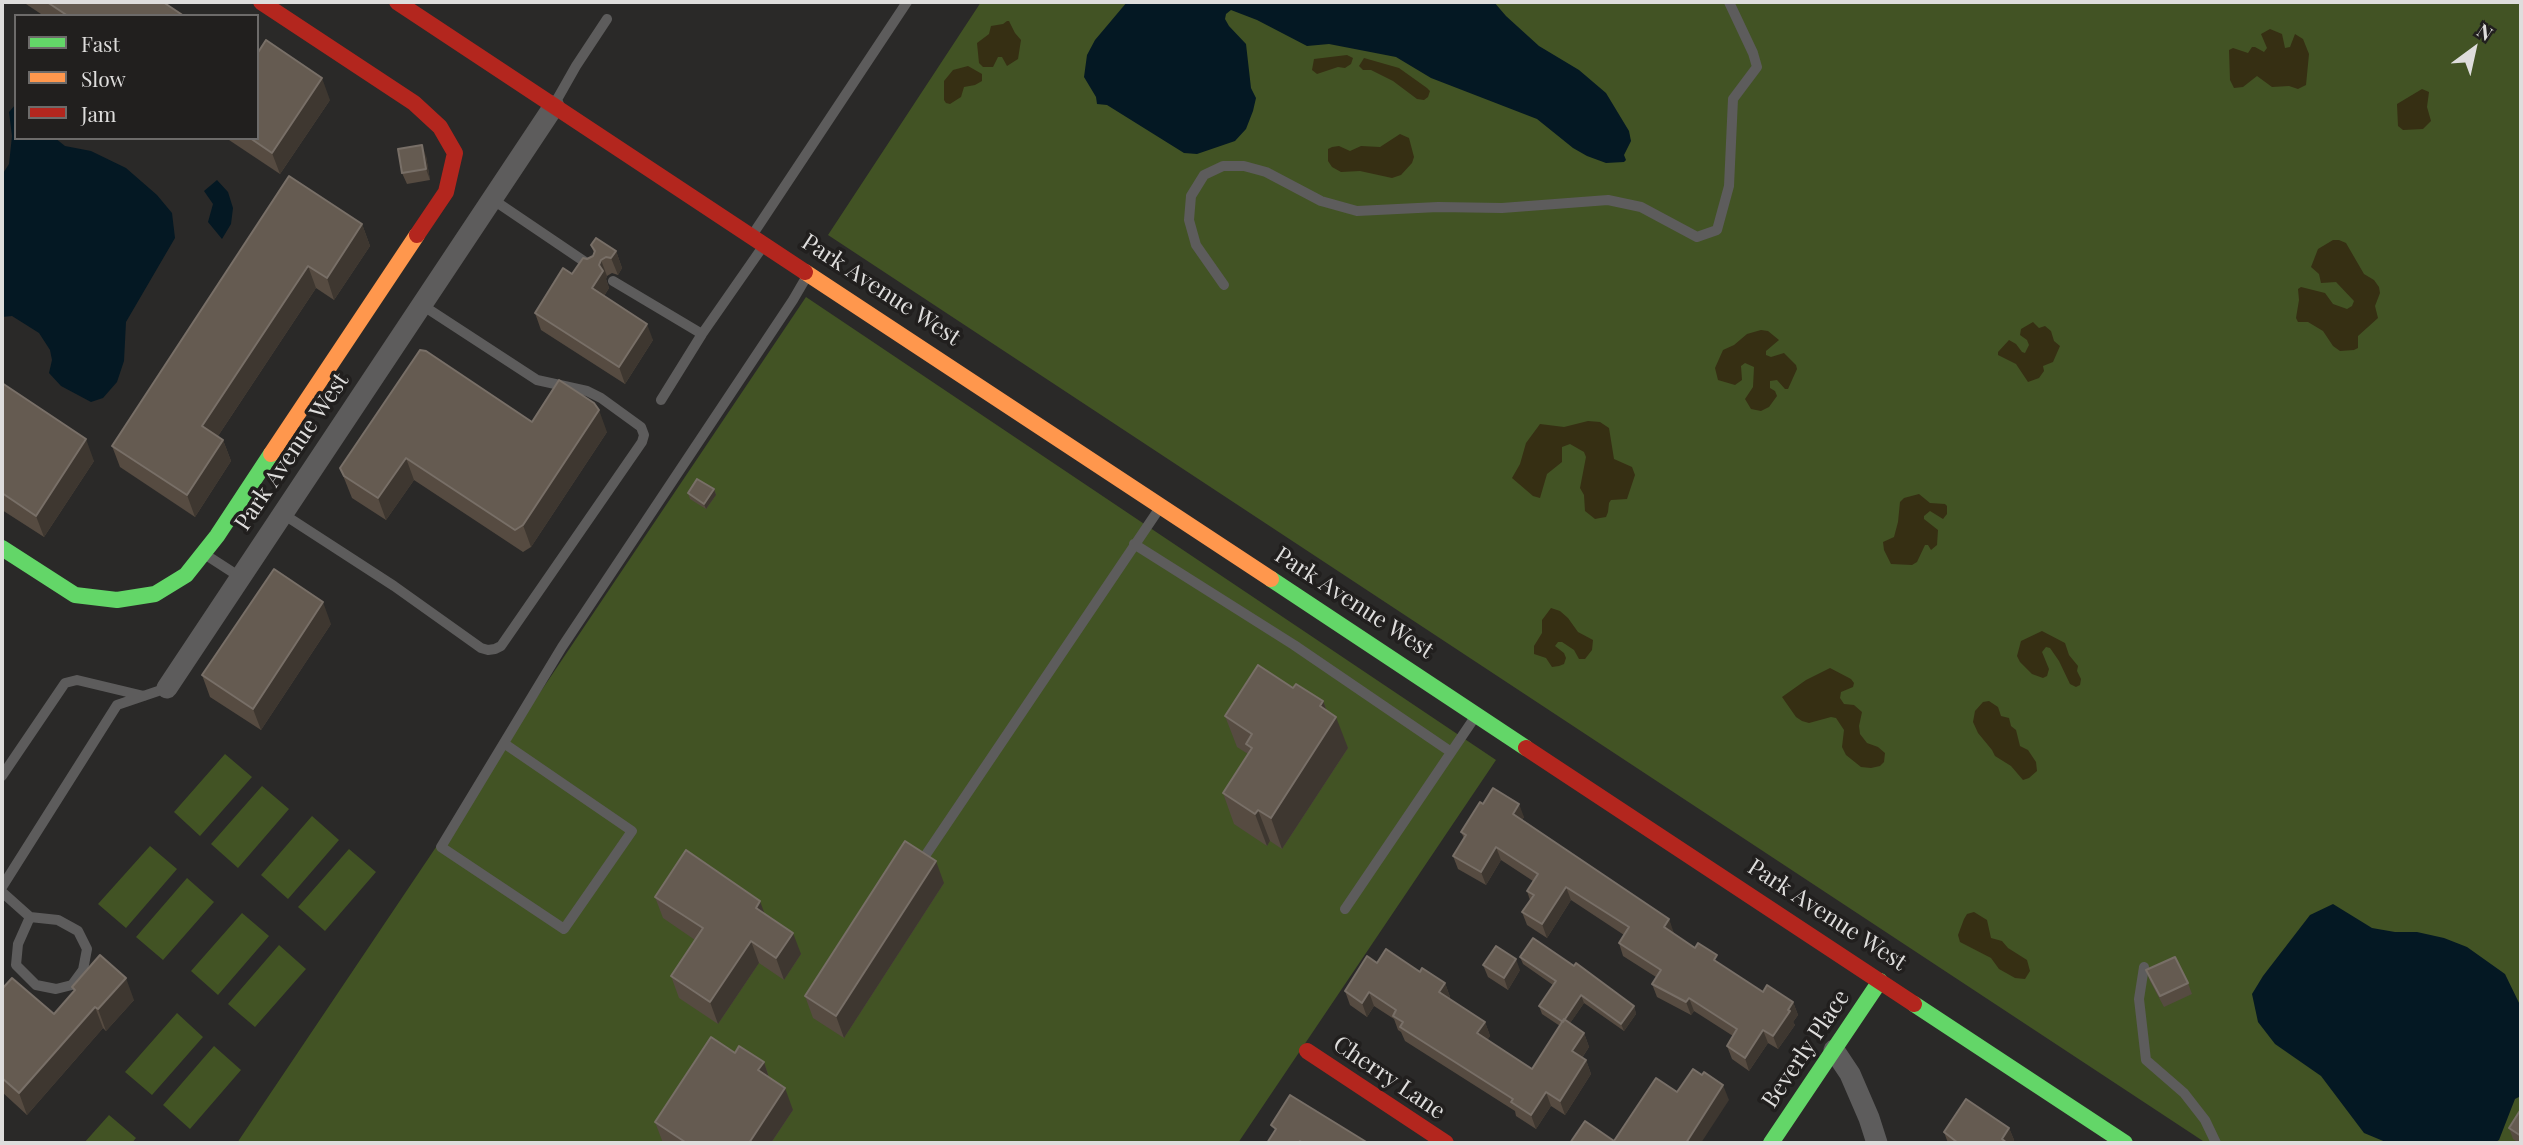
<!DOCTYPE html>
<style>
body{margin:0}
#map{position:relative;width:2523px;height:1145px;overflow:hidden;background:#2a2928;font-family:"Playfair Display",serif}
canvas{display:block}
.frame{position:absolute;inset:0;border:4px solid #dedddc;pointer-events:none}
.legend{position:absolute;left:14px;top:14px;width:245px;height:126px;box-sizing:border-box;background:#211f1e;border:2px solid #6d6b6a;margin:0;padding:9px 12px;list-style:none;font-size:21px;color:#dedddc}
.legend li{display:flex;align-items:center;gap:14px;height:35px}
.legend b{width:35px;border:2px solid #6d6b6a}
.north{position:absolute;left:2439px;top:14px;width:70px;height:70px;-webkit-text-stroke:5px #211f1e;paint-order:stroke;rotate:33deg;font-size:19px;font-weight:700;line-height:28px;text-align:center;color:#dedddc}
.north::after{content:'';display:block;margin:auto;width:24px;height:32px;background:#dedddc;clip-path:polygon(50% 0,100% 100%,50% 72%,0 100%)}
</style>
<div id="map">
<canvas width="2523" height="1145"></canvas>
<div class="frame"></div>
<ul class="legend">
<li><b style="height:9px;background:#63d668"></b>Fast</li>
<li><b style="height:9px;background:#ff974d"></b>Slow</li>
<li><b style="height:9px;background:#b3261e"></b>Jam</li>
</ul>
<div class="north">N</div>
</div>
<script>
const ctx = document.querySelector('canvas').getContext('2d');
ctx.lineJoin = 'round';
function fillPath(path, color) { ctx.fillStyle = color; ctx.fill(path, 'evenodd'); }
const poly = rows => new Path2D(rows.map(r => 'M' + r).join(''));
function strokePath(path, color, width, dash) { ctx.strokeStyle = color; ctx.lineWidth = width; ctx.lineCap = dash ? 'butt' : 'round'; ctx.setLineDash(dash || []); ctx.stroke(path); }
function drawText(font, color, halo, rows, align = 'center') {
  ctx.font = font + ' "Playfair Display",serif'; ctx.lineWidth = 7; ctx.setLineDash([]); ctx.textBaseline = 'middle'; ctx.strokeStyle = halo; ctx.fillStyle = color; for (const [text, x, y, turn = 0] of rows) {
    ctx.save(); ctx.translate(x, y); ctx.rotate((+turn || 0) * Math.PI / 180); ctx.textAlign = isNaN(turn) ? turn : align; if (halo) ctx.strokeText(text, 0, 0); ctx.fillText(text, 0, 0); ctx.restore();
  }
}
const green = poly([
 [981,2,2521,2,2521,1143,2206,1143,828,235],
 [806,297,1496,760,1238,1143,237,1143],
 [225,754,252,777,200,836,174,812],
 [262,786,289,809,238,868,211,844],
 [312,816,339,840,288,899,261,875],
 [150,846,177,869,126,928,98,904],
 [349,849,376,872,325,931,298,907],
 [187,878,214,902,163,960,136,937],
 [242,913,269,936,218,995,191,971],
 [279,945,306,969,255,1027,228,1004],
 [177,1013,203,1037,152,1095,125,1072],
 [214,1046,241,1070,190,1129,163,1105],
 [109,1115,136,1138,132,1143,84,1143]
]);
const sand = poly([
 [1007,21,1009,21,1015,33,1021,40,1018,59,1007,66,1002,57,998,57,993,67,983,67,979,63,977,43,989,34,991,26,1003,24],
 [2270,29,2282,34,2285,48,2290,47,2295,34,2303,39,2309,54,2306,85,2298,89,2289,86,2272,87,2257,76,2243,87,2234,88,2230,80,2229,50,2233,48,2248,53,2252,47,2255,47,2264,52,2267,48,2261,34],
 [1347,55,1353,58,1351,64,1345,68,1338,67,1317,74,1312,70,1314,59],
 [1364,58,1399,68,1427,88,1430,91,1428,97,1424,100,1417,99,1393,81,1371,70,1363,70,1359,66],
 [968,66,982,74,982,81,975,85,964,87,961,97,950,104,946,103,944,100,944,81,953,70],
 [2422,89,2429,92,2427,107,2431,121,2423,129,2403,130,2398,126,2397,104],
 [1400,134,1409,138,1414,157,1412,163,1401,175,1392,178,1360,171,1341,172,1332,167,1328,161,1328,149,1332,147,1339,146,1350,151,1361,146,1380,147],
 [2333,240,2339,240,2346,243,2364,274,2374,280,2379,287,2380,293,2375,306,2378,318,2358,336,2358,348,2354,350,2340,351,2333,346,2323,331,2308,322,2298,322,2296,318,2299,300,2298,289,2301,287,2325,293,2333,304,2347,309,2352,306,2354,301,2336,282,2321,283,2319,274,2311,267,2318,249],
 [2033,322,2039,328,2045,326,2051,331,2054,341,2060,346,2053,362,2043,366,2044,371,2039,378,2028,382,2016,364,1998,355,1998,352,2009,340,2016,344,2022,352,2025,353,2029,345,2027,340,2020,335,2021,329],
 [1761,330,1768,331,1779,340,1766,351,1766,355,1771,357,1784,353,1796,365,1797,369,1788,389,1785,389,1777,380,1770,381,1770,388,1775,391,1777,396,1769,407,1761,411,1751,409,1745,399,1753,387,1754,367,1745,363,1741,366,1742,380,1735,385,1718,380,1715,368,1723,350,1734,345,1747,334],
 [1588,421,1600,422,1609,428,1614,459,1632,467,1635,475,1627,499,1611,500,1609,503,1608,512,1606,517,1600,518,1595,519,1585,511,1584,495,1580,488,1586,457,1584,452,1570,444,1562,447,1562,462,1547,474,1540,498,1533,496,1512,478,1520,464,1526,443,1540,424,1564,427],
 [1919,494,1930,503,1945,504,1947,506,1947,514,1943,519,1930,511,1924,516,1924,519,1938,530,1937,545,1931,550,1928,545,1925,545,1917,562,1912,565,1891,564,1884,550,1883,542,1894,537,1898,522,1900,502,1904,498],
 [1551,608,1560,611,1568,618,1578,632,1593,640,1592,650,1585,659,1579,659,1574,650,1562,642,1558,642,1555,646,1564,653,1566,658,1564,664,1559,666,1552,667,1546,658,1534,654,1534,646,1542,633,1542,620],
 [2042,631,2065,643,2069,655,2078,666,2077,671,2081,679,2080,685,2076,687,2070,684,2059,661,2050,648,2046,647,2042,652,2049,669,2047,676,2043,678,2032,674,2020,662,2017,656,2021,641],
 [1830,668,1851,679,1854,683,1853,687,1841,692,1840,698,1844,704,1854,705,1862,712,1859,726,1860,734,1867,743,1878,747,1885,753,1884,762,1880,766,1871,768,1861,767,1846,755,1842,747,1844,730,1836,718,1831,717,1809,723,1802,721,1796,717,1782,697,1806,680],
 [1989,701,1998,707,2001,716,2009,718,2011,726,2016,730,2020,746,2028,750,2036,762,2037,771,2029,778,2023,780,2011,766,1995,756,1992,750,1978,733,1973,722,1975,711,1983,702],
 [1974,912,1987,920,1991,938,2002,941,2008,948,2027,960,2030,971,2025,979,2015,978,1999,969,1991,958,1960,942,1958,935,1964,919,1967,914]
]);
const water = poly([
 [1127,2,1494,2,1506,16,1539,46,1579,70,1606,93,1629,131,1631,141,1624,155,1626,160,1624,162,1606,163,1587,156,1573,148,1537,119,1431,78,1396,57,1329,44,1307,46,1257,20,1231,10,1226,14,1225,19,1229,26,1246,44,1251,88,1256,98,1253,111,1246,129,1235,141,1197,154,1184,153,1107,105,1097,104,1096,97,1084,77,1087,55,1095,40],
 [16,104,16,138,55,138,65,146,91,151,126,168,157,195,172,213,175,238,126,322,124,361,117,382,103,398,91,402,61,386,49,373,52,360,50,350,39,333,12,316,2,317,2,175,9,164,12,136,9,112],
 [217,180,228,192,233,208,231,224,222,239,208,222,213,204,204,191],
 [2333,904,2372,928,2395,932,2417,932,2444,938,2467,947,2505,974,2521,1007,2521,1096,2515,1099,2499,1140,2494,1143,2388,1143,2364,1133,2321,1076,2275,1044,2258,1022,2252,994,2263,976,2310,915]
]);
const lane = poly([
 [555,103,576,66,607,19],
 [492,199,591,266],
 [753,234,907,2],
 [613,281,702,334],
 [1224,285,1196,245,1189,220,1191,196,1204,175,1223,166,1244,166,1266,172,1321,201,1357,211,1438,207,1502,208,1608,200,1641,207,1697,237,1717,230,1729,186,1733,99,1757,67,1753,53,1729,2],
 [661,400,702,334,764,245],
 [283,514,394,586,481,648,488,650,495,649,501,646,642,442,644,435,641,427,601,398,587,391,537,380,422,305],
 [1134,544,1294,645,1451,752],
 [206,555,240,577],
 [505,744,632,831,564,929,441,847,562,647,793,300,807,276],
 [2,776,65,683,77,680,144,696],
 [925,856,1159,509],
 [2,887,117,705,167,688],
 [2,892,30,917,58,920,78,931,87,949,83,970,72,985,56,989,36,985,16,965,18,944,30,917],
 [1345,909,1475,717],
 [2144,967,2139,999,2146,1060,2184,1093,2205,1120,2216,1143]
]);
const street = poly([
 [167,688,554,106],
 [1834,1050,1850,1074,1869,1118,1877,1143]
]);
const fast = poly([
 [2,548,75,595,117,600,155,594,186,575,217,536,271,454],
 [1271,579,1526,748],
 [1914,1004,2125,1143],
 [1771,1143,1880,981]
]);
const slow = poly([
 [805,272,1271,579],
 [271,454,417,235]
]);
const jam = poly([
 [261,2,414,103,440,127,455,153,446,192,417,235],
 [397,2,805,272],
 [1526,748,1914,1004],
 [1307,1051,1446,1143]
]);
const wall = poly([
 [23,2,163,2,184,16,44,16],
 [330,100,280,174,226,138,257,138],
 [426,156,430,180,407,184,402,173],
 [289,176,362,224,370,246,334,300,316,288,218,436,223,440,231,461,195,517,120,467,112,446],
 [591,245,616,251,622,268,618,275,612,273,607,276,606,279,609,288,604,296,653,340,625,384,541,330,535,313,587,259,593,256,594,253],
 [2,383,94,461,44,537,2,510],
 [532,422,607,432,531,547,523,552,414,480,386,520,352,498,340,468],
 [714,489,716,495,706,509,690,499,688,493],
 [331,624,261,730,210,697,202,675],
 [1293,688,1323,701,1327,711,1348,748,1282,849,1270,841,1267,846,1234,824,1223,793,1248,754,1237,747,1225,716],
 [1483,804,1524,817,1522,820,1669,919,1673,933,1763,992,1793,1002,1798,1015,1793,1022,1795,1025,1778,1049,1768,1043,1749,1071,1732,1059,1727,1046,1733,1036,1694,1011,1691,1015,1657,997,1652,984,1656,977,1623,956,1619,943,1624,935,1571,900,1547,938,1527,925,1522,912,1530,900,1527,891,1533,881,1501,860,1486,885,1458,869,1453,856,1464,838,1461,832],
 [944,883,844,1038,813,1018,805,996],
 [655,897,765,914,801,954,784,980,759,963,718,1024,679,998,671,976,695,940,663,918],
 [1520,957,1634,1006,1636,1014,1624,1031,1584,1003,1570,1023,1584,1033,1589,1047,1582,1058,1586,1060,1591,1074,1565,1115,1551,1106,1536,1129,1516,1116,1515,1111,1405,1041,1401,1032,1398,1030,1394,1019,1374,1006,1367,1017,1350,1005,1345,991,1377,963,1420,972,1445,983,1450,997,1449,999,1485,1022,1490,1036,1487,1040,1532,1069,1560,1026,1542,1014,1539,1006,1553,985,1523,964],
 [1483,965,1520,970,1508,990,1488,977],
 [2146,970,2188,983,2192,994,2164,1007,2150,981],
 [72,987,134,1000,106,1031,103,1028,27,1115,2,1092,2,989,54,1014,74,991],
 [764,1062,769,1077,793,1110,771,1143,663,1143,655,1122],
 [2521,1109,2521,1143,2519,1143,2513,1139,2509,1128],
 [2009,1128,2014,1140,2012,1143,1948,1143,1944,1132]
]);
const shadedWall = poly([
 [322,78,330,100,280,174,272,153],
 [422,145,426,156,430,180,426,169],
 [362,224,370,246,334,300,327,278],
 [616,251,622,268,618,275,611,258],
 [601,260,607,276,606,279,609,288,598,305,592,288],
 [308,266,316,288,210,448,202,426],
 [647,324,653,340,625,384,619,367],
 [599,410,607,432,531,547,523,525],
 [86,439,94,461,44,537,36,516],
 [223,440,231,461,195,517,187,495],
 [406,458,414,480,386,520,378,498],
 [714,489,716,495,706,509,704,504],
 [323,602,331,624,261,730,253,709],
 [1323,701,1332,724,1336,717,1348,748,1282,849,1271,818,1320,706],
 [1519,804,1524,817,1517,827,1513,814],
 [1258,810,1270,841,1267,846,1255,814],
 [1496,847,1501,860,1486,885,1481,872],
 [936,861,944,883,844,1038,836,1016],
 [1566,887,1571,900,1547,938,1542,924],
 [760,901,768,923,756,908],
 [1669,919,1674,933,1669,940,1664,927],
 [793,933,801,954,784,980,776,958],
 [751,941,759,963,718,1024,710,1002],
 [1516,959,1520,970,1508,990,1504,978],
 [126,978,134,1000,106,1031,98,1009],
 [1445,983,1450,997,1444,1006,1439,992],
 [1369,992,1374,1006,1367,1017,1362,1003],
 [1581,995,1584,1003,1566,1029,1563,1022],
 [1689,998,1694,1011,1691,1015,1686,1002],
 [1793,1002,1798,1015,1793,1022,1795,1025,1778,1049,1773,1036],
 [1634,1006,1636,1014,1624,1031,1621,1024],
 [95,1007,103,1028,27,1115,19,1093],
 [1485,1022,1490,1036,1482,1047,1477,1033],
 [1763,1030,1768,1043,1749,1071,1745,1058],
 [1584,1033,1589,1047,1577,1065,1572,1051],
 [1586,1060,1591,1074,1565,1115,1560,1101],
 [764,1062,771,1084,758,1070],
 [1723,1085,1729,1100,1701,1143,1686,1143],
 [785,1088,793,1110,771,1143,749,1143],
 [1546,1092,1551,1106,1536,1129,1531,1115],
 [2009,1128,2014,1140,2012,1143,2003,1143,2002,1139]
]);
const building = poly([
 [47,2,163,2,184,16,68,16,47,2],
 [266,40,322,78,272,153,250,138,257,138,257,54,266,40],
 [422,145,426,169,402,173,398,149,422,145],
 [289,176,362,224,327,278,308,266,202,426,223,440,187,495,112,446,289,176],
 [596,238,616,251,611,258,606,257,601,260,599,265,603,271,592,288,647,324,619,367,535,313,563,268,572,274,583,258,587,259,593,256,595,251,591,245,596,238],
 [420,350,426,351,532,422,559,380,594,403,599,410,523,525,515,530,406,458,378,498,344,476,340,468,420,350],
 [2,383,86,439,36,516,2,493,2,383],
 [697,479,714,489,704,504,688,493,697,479],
 [274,569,323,602,253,709,202,675,274,569],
 [1258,665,1293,688,1296,684,1323,701,1320,706,1336,717,1271,818,1258,810,1255,814,1223,793,1252,748,1246,744,1252,734,1225,716,1258,665],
 [1493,788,1519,804,1513,814,1669,919,1664,927,1695,948,1698,943,1717,955,1714,960,1763,992,1767,985,1793,1002,1788,1010,1790,1011,1773,1036,1763,1030,1745,1058,1727,1046,1737,1029,1689,998,1686,1002,1652,984,1661,970,1619,943,1629,927,1566,887,1542,924,1522,912,1534,895,1527,891,1538,874,1496,847,1481,872,1453,856,1466,835,1461,832,1480,802,1483,804,1493,788],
 [905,841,936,861,836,1016,805,996,905,841],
 [686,850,760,901,756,908,793,933,776,958,751,941,710,1002,671,976,703,928,655,897,686,850],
 [1533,938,1574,966,1576,963,1634,1006,1621,1024,1581,995,1563,1022,1539,1006,1556,981,1520,957,1533,938],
 [1496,946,1516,959,1504,978,1483,965,1496,946],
 [1386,949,1420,972,1422,968,1445,983,1439,992,1485,1022,1477,1033,1532,1069,1564,1019,1584,1033,1572,1051,1586,1060,1560,1101,1546,1092,1531,1115,1511,1102,1513,1099,1400,1027,1403,1022,1393,1016,1396,1010,1369,992,1362,1003,1345,991,1367,956,1377,963,1386,949],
 [100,955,126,978,98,1009,95,1007,19,1093,2,1078,2,989,12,978,54,1014,75,990,72,987,100,955],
 [2175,957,2188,983,2160,996,2146,970,2175,957],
 [711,1037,735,1053,739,1046,764,1062,758,1070,785,1088,749,1143,684,1143,685,1142,655,1122,711,1037],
 [1693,1069,1702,1075,1704,1072,1723,1085,1686,1143,1570,1143,1585,1121,1614,1141,1656,1078,1677,1092,1693,1069],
 [1290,1095,1368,1143,1303,1143,1300,1141,1298,1143,1267,1143,1276,1129,1271,1125,1290,1095],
 [1966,1099,2009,1128,2002,1139,2007,1143,1958,1143,1944,1132,1966,1099],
 [2521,1109,2521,1136,2509,1128,2521,1109]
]);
const streetNames = [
 ["Park Avenue West",881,290,33],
 ["Park Avenue West",292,452,-56],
 ["Park Avenue West",1354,603,33],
 ["Park Avenue West",1827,915,33],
 ["Beverly Place",1806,1049,-56],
 ["Cherry Lane",1389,1078,34]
];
fillPath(green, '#425324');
fillPath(sand, '#362f13');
fillPath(water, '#041823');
strokePath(lane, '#5d5c5c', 10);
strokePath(street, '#5d5c5c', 21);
strokePath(fast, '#63d668', 16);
strokePath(slow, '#ff974d', 16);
strokePath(jam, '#b3261e', 16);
fillPath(wall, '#564b41');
fillPath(shadedWall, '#3e3730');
fillPath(building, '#655b51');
strokePath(building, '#786f67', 2);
drawText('23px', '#dedddc', '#211f1e', streetNames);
</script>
